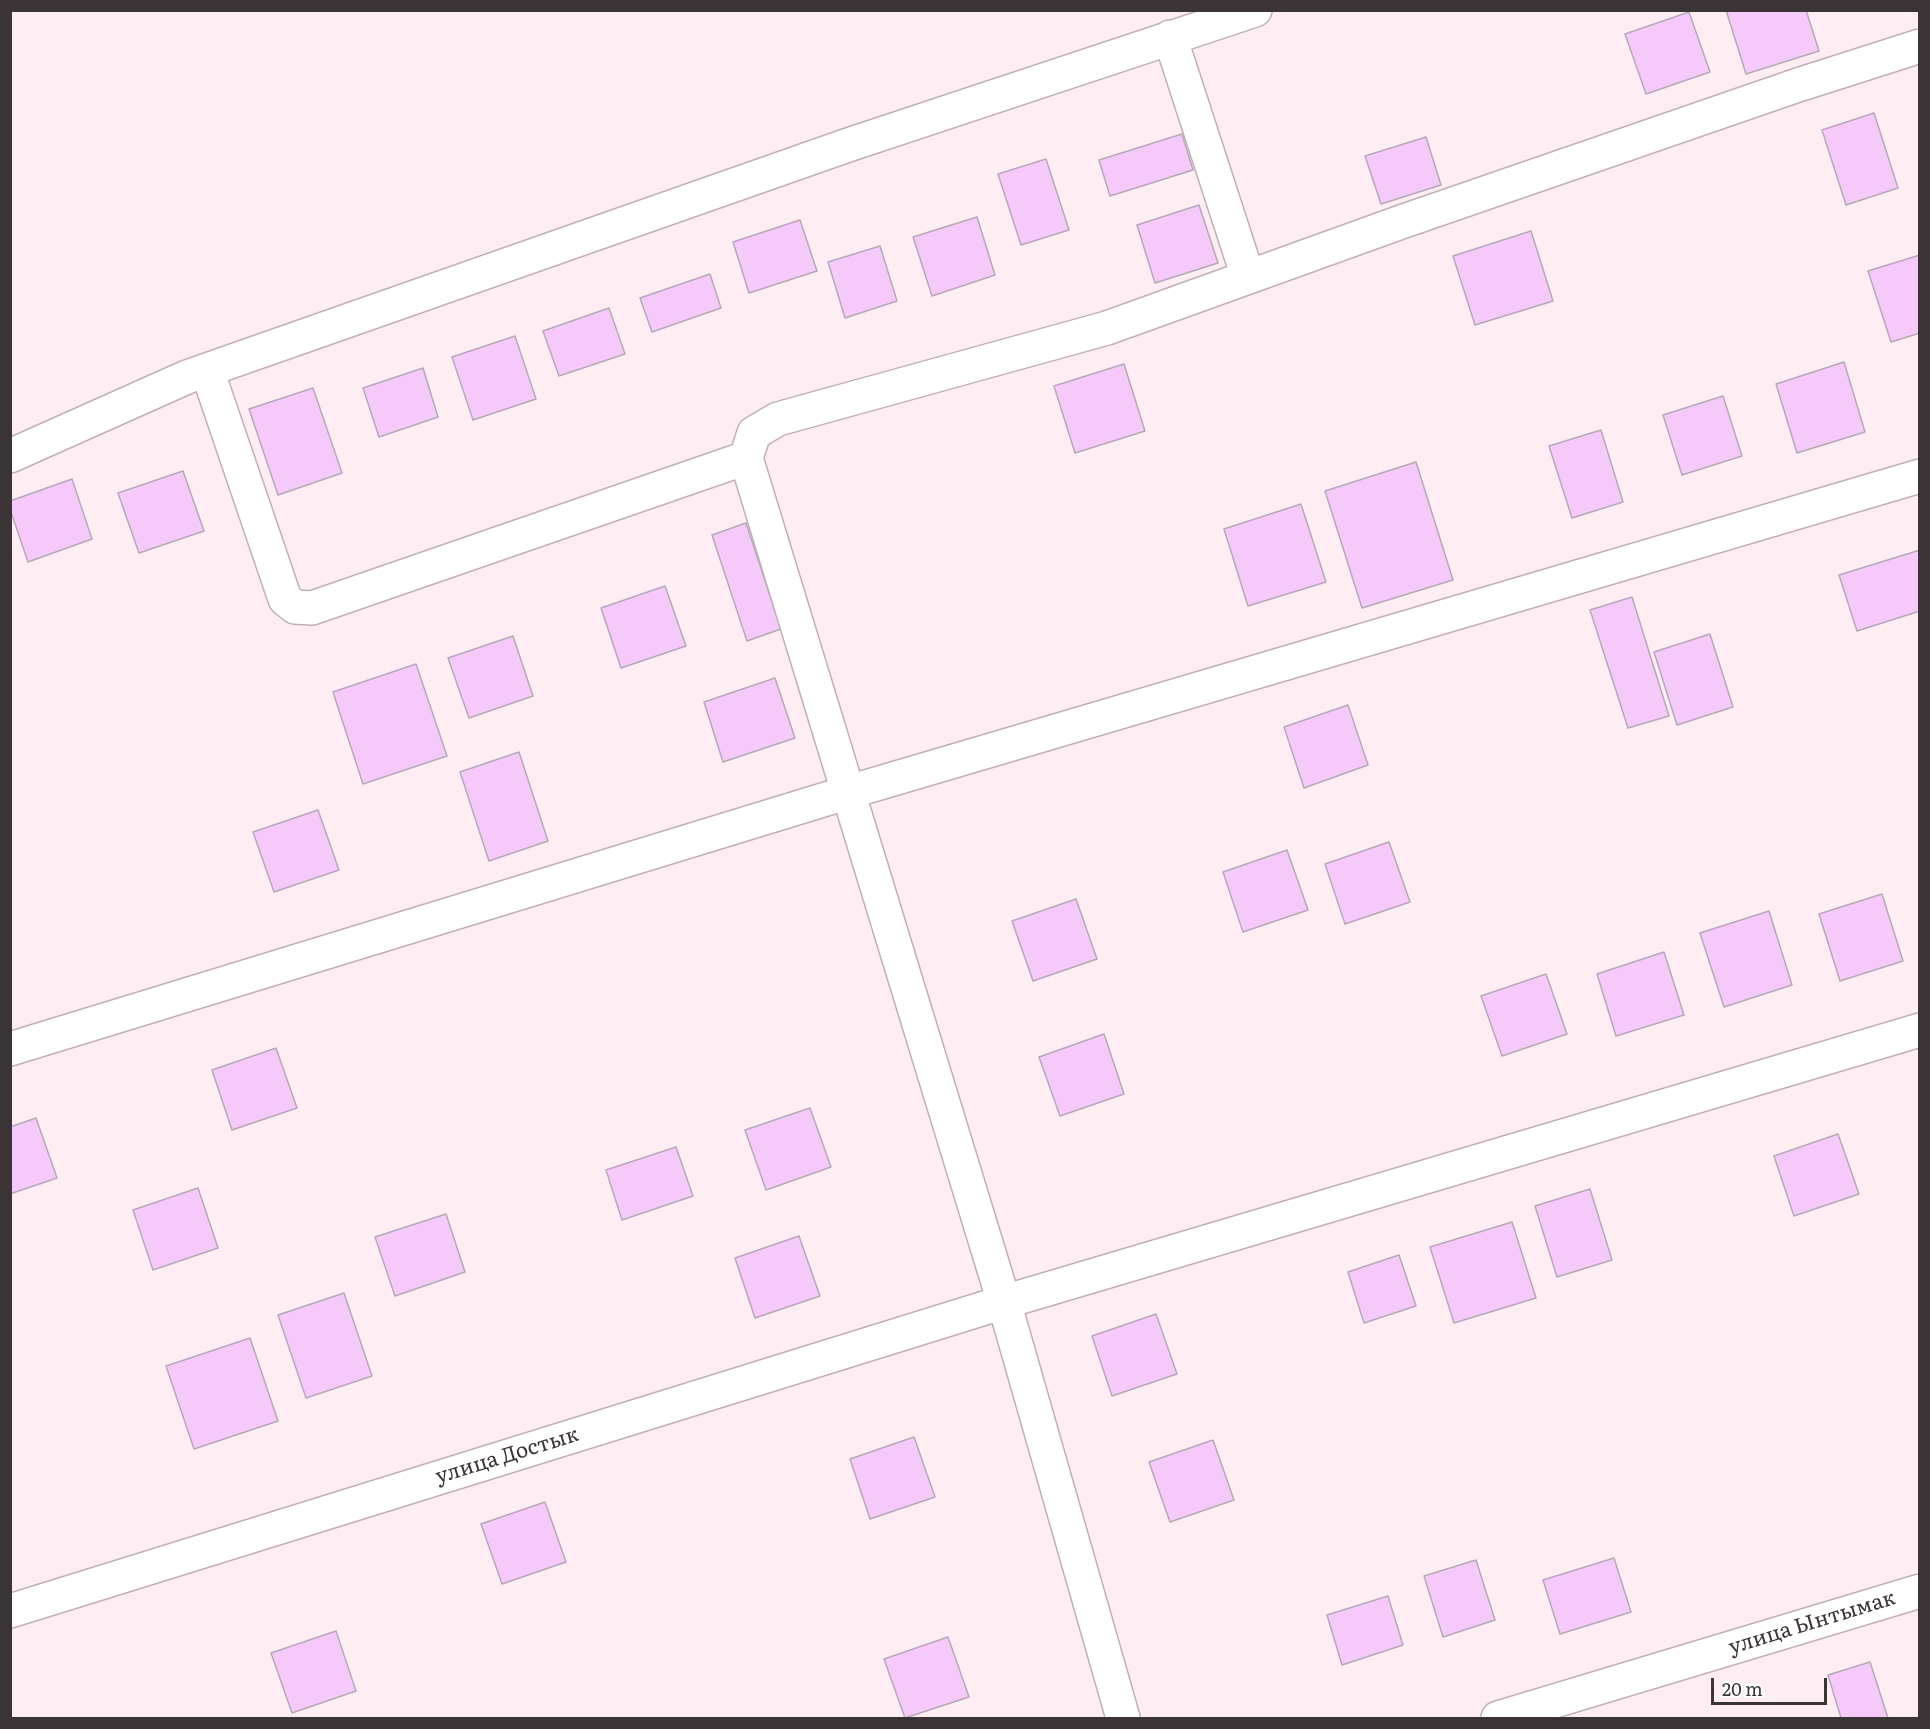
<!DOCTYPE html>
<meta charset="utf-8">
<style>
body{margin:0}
#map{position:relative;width:1930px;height:1729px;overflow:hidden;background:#feeef3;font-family:Literata,serif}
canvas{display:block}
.frame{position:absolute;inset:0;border:12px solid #3b3436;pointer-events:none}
.scale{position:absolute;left:1711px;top:1678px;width:116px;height:27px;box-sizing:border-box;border:3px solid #3b3436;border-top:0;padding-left:8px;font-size:18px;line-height:21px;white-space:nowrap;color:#3b3436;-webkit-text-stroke:4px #fff;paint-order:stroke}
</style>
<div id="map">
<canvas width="1930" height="1729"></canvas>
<div class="frame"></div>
<div class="scale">20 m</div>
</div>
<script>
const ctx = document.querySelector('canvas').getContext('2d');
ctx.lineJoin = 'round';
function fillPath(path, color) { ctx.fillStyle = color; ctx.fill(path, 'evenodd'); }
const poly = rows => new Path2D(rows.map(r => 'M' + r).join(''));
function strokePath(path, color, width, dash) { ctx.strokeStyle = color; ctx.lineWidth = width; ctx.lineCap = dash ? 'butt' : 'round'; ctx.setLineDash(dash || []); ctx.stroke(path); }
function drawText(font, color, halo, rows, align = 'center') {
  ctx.font = font + ' Literata,serif'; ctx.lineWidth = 6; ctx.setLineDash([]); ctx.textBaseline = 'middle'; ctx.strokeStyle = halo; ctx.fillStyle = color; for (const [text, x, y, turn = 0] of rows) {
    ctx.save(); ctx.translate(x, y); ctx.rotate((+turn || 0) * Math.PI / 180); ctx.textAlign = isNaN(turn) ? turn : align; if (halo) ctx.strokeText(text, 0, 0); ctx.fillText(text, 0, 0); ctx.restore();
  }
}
const building = poly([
 [1726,10,1806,10,1819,51,1746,74,1726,10],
 [1689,12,1710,72,1646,94,1625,34,1689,12],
 [1874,113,1898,188,1846,205,1822,130,1874,113],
 [1182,134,1193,170,1110,196,1099,160,1182,134],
 [1426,137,1441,185,1381,204,1365,156,1426,137],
 [1046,159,1069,230,1021,245,998,174,1046,159],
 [1199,205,1218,263,1155,283,1137,225,1199,205],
 [977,217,995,275,932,296,913,237,977,217],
 [800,220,817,271,749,293,733,242,800,220],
 [1531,231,1553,301,1475,325,1453,256,1531,231],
 [880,246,897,301,845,318,828,262,880,246],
 [1920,255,1920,333,1891,342,1868,271,1920,255],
 [710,274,721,308,652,332,640,298,710,274],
 [609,308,625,354,559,376,543,331,609,308],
 [515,336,536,399,473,420,452,357,515,336],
 [1844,362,1865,432,1797,453,1776,384,1844,362],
 [1124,364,1145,431,1075,453,1054,386,1124,364],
 [423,368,438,417,379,437,363,388,423,368],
 [313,388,342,473,278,495,249,409,313,388],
 [1723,396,1742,456,1682,475,1663,415,1723,396],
 [1601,430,1623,502,1572,518,1549,446,1601,430],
 [1416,462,1453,580,1362,608,1325,491,1416,462],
 [183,471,204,531,139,553,118,493,183,471],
 [72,479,92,539,28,562,10,509,10,501,72,479],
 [1301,504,1326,582,1248,606,1224,529,1301,504],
 [746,523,781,629,747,641,712,535,746,523],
 [1920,550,1920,611,1857,631,1839,575,1920,550],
 [665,586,686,646,621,668,601,608,665,586],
 [1632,597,1669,716,1628,728,1590,610,1632,597],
 [1710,634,1733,707,1677,725,1654,652,1710,634],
 [513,636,533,696,469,718,448,658,513,636],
 [416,664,447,756,363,784,333,692,416,664],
 [775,678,795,738,723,762,704,702,775,678],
 [1348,705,1368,765,1304,788,1284,727,1348,705],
 [519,752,548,841,489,861,460,772,519,752],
 [318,810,339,870,274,892,253,832,318,810],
 [1389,842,1410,902,1345,924,1325,864,1389,842],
 [1287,850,1308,910,1243,932,1223,872,1287,850],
 [1882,894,1903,961,1840,981,1819,914,1882,894],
 [1076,899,1097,959,1033,981,1012,921,1076,899],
 [1769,911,1792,985,1724,1007,1700,933,1769,911],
 [1664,952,1684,1015,1616,1036,1597,974,1664,952],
 [1546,974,1567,1034,1502,1056,1481,996,1546,974],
 [1104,1034,1124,1094,1060,1116,1039,1057,1104,1034],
 [276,1048,297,1108,232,1130,212,1070,276,1048],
 [810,1108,831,1167,766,1190,745,1130,810,1108],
 [36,1118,57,1178,10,1194,10,1127,36,1118],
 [1838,1134,1859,1194,1794,1216,1774,1156,1838,1134],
 [676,1147,693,1196,622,1220,606,1170,676,1147],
 [198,1188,218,1248,153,1270,133,1210,198,1188],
 [1590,1189,1612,1260,1557,1277,1535,1206,1590,1189],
 [446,1214,465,1272,395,1296,375,1237,446,1214],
 [1512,1222,1536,1298,1454,1323,1430,1247,1512,1222],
 [799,1236,820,1296,755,1318,735,1258,799,1236],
 [1399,1255,1416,1306,1364,1323,1348,1272,1399,1255],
 [344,1293,372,1376,306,1398,278,1315,344,1293],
 [1156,1314,1177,1374,1112,1396,1092,1336,1156,1314],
 [250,1338,278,1421,194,1449,166,1366,250,1338],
 [914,1437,935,1497,870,1519,850,1459,914,1437],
 [1213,1440,1234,1500,1170,1522,1149,1462,1213,1440],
 [545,1502,566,1562,502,1584,481,1524,545,1502],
 [1614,1558,1631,1612,1560,1634,1543,1580,1614,1558],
 [1476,1560,1495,1620,1443,1637,1424,1576,1476,1560],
 [1388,1596,1403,1645,1342,1665,1327,1615,1388,1596],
 [336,1631,356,1691,292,1713,271,1653,336,1631],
 [948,1637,969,1697,905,1718,884,1659,948,1637],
 [1870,1662,1888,1718,1841,1718,1828,1675,1870,1662]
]);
const street = poly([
 [1170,37,1248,277],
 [207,370,285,599,295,607,312,608,746,458],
 [10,456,187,377,851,144,1255,10],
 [10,1049,849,792,1920,476],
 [10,1611,1004,1302,1920,1030],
 [1123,1718,1004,1302,746,458,754,433,778,419,1107,328,1404,221,1798,85,1920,46],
 [1498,1718,1920,1591]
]);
const streetNames = [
 ["улица Достык",507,1456,-17],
 ["улица Ынтымак",1812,1623,-17]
];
fillPath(building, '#f6c9fb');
strokePath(building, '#b6a9b7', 1.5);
strokePath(street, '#c2afb6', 36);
strokePath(street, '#fff', 33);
drawText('21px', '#3b3436', '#fff', streetNames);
</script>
